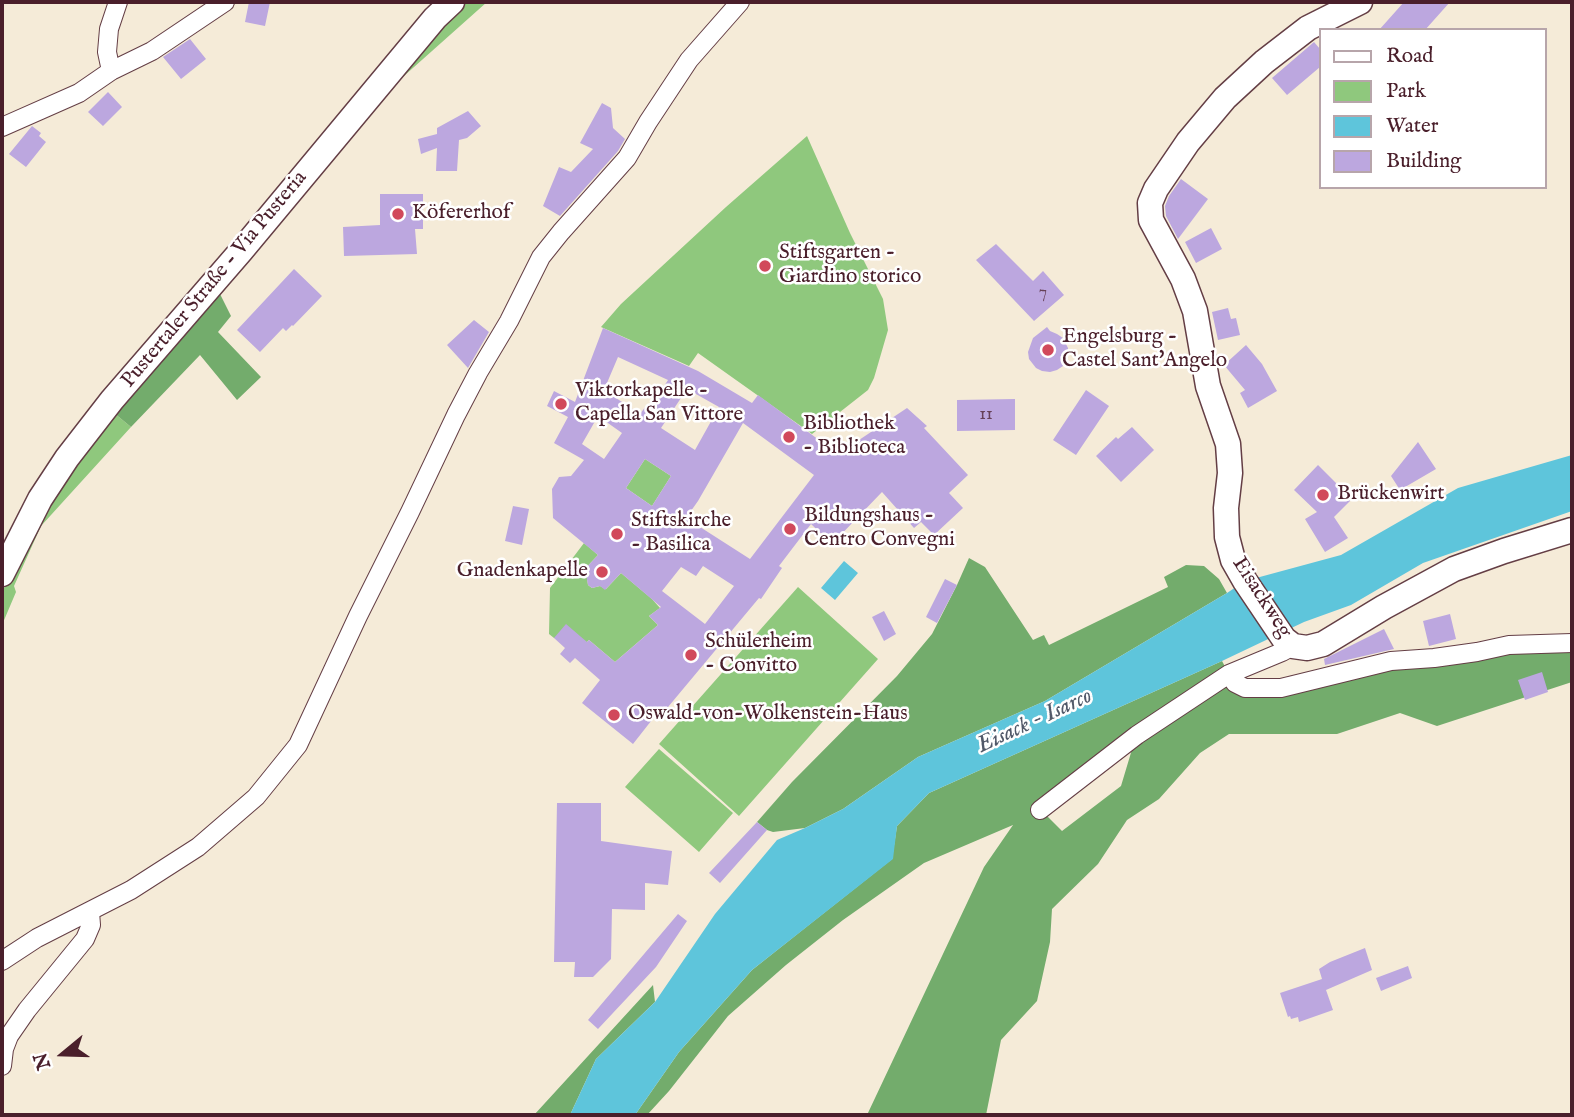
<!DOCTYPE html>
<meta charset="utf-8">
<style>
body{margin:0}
#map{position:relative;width:1574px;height:1117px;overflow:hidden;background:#f5ebd8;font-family:"IM FELL English",serif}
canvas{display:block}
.frame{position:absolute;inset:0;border:4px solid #4a1f2b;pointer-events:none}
.legend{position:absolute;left:1319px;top:28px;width:228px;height:161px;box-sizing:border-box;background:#fff;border:2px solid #b7a5aa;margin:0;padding:9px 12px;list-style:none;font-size:21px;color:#4a1f2b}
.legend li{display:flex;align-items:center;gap:14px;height:35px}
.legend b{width:35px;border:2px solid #b7a5aa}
.north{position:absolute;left:28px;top:1019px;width:70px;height:70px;-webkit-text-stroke:5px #fff;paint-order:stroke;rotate:251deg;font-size:19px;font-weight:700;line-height:28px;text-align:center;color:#4a1f2b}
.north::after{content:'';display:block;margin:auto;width:24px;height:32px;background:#4a1f2b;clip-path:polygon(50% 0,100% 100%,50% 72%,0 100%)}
</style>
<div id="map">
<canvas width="1574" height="1117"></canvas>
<div class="frame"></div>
<ul class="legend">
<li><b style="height:9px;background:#fff"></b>Road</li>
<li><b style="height:19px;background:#8fc87d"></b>Park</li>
<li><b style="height:19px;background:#5ec5db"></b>Water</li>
<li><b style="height:19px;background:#bca7df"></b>Building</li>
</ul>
<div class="north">N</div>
</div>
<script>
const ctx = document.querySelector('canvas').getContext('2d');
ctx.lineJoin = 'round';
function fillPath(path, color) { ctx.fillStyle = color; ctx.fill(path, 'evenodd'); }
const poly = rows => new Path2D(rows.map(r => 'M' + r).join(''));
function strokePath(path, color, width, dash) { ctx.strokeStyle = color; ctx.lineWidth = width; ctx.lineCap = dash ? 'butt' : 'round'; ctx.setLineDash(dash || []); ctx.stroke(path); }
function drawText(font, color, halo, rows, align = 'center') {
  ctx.font = font + ' "IM FELL English",serif'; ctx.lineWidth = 5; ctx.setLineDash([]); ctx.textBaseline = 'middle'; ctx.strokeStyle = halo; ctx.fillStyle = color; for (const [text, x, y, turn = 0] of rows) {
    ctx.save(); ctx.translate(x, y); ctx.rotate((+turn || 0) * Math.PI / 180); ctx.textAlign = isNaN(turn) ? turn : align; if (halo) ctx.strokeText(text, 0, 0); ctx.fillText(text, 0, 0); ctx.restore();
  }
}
const green = poly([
 [463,2,487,2,377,100],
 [807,136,850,233,883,299,888,330,874,378,868,390,812,434,698,353,689,366,601,327,621,304,726,207],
 [114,413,131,427,41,526,14,586,16,592,2,625,2,593,19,553,47,502],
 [645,459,671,476,652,506,626,488],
 [584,543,598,555,583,571,588,575,587,578,588,585,592,588,600,586,606,589,621,573,652,599,660,608,649,616,658,625,615,662,589,640,587,642,554,638,549,634,550,588],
 [798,587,878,659,739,816,659,744],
 [659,749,733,813,699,852,625,787]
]);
const forest = poly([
 [218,290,231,316,218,332,261,377,237,400,200,355,131,427,114,413],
 [969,558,985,567,1033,640,1044,635,1049,645,1168,587,1164,577,1186,565,1204,566,1219,579,1227,593,1045,701,918,757,843,809,805,828,773,832,767,830,757,822,792,782,897,676,932,634,957,585],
 [1572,648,1572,682,1437,726,1400,713,1337,734,1229,734,1200,753,1159,799,1127,820,1098,864,1052,909,1050,942,1037,1001,1001,1040,986,1115,867,1115,984,867,1013,825,924,863,843,920,786,965,728,1016,669,1091,647,1115,635,1115,679,1052,752,970,892,859,897,826,929,793,1222,661,1229,674,1245,688,1391,661],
 [1136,736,1121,786,1062,831,1041,810],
 [653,985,655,1002,596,1059,570,1115,534,1115]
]);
const water = poly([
 [1572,455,1572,511,1423,563,1351,605,1304,622,1222,661,929,793,897,826,893,859,752,970,679,1052,635,1115,570,1115,596,1059,655,1002,715,914,777,840,805,828,843,809,918,757,1045,701,1227,593,1245,581,1341,555,1458,488],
 [844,561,858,573,835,600,821,588]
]);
const building = poly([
 [249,2,270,2,265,26,245,22],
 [1404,2,1450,2,1425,30,1379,30],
 [190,39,206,59,181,79,163,57],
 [1314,42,1320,49,1320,67,1287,95,1272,78],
 [108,92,122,107,103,126,88,112],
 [602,103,611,108,613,128,625,139,618,151,560,216,543,206,559,167,571,172,593,149,580,143],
 [468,111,481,126,467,138,459,140,457,171,436,171,437,148,421,154,418,139,437,134,437,128],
 [32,126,41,133,39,136,46,142,26,167,9,154],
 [1181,179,1208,199,1178,239,1166,216,1165,206,1169,196],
 [380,194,423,194,423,229,415,229,417,254,344,256,343,227,380,225],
 [1211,228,1222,249,1196,263,1185,242],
 [996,244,1033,281,1043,271,1064,295,1034,321,976,260],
 [294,269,322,296,293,326,292,325,286,331,283,328,260,352,237,330],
 [1228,308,1231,319,1236,318,1240,335,1218,340,1212,312],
 [474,320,489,332,468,368,447,345],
 [1047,327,1050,331,1057,334,1063,338,1068,348,1068,356,1063,366,1057,370,1050,372,1042,371,1036,368,1029,359,1028,352,1033,338],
 [603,328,698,371,752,403,758,395,838,454,907,408,927,426,924,428,968,475,949,493,963,508,934,535,921,522,914,528,882,492,832,544,811,524,779,566,782,568,761,599,759,598,658,719,655,716,633,744,582,703,600,680,575,658,570,663,560,654,565,648,554,638,566,624,587,642,589,640,615,662,658,625,649,616,661,607,621,573,605,590,600,586,592,588,588,585,586,574,583,571,598,555,553,518,552,489,559,477,571,476,584,460,554,443,568,417,547,406,554,391,575,402],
 [618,357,668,380,650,408,646,406,640,414,604,390],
 [687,389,719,407,695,450,661,428],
 [598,416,622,433,604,459,582,444],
 [743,423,814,475,750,559,686,518,698,501],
 [645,459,671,476,652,506,626,488],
 [703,566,734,586,705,624,662,591,681,567,696,576],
 [1246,345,1262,364,1277,391,1248,408,1240,393,1245,390,1224,365],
 [1086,390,1109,406,1076,455,1053,440],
 [1015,399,1015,430,957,431,957,400],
 [1132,427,1154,450,1121,482,1096,456,1116,437,1118,439],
 [1418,442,1436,469,1400,490,1391,476],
 [1318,465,1352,499,1334,517,1348,538,1325,552,1305,519,1317,512,1294,490],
 [513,506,529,509,522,545,505,541],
 [945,579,957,585,937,623,926,617],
 [884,611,896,634,884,641,872,617],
 [1450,614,1456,639,1429,646,1423,621],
 [1384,629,1394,649,1325,665,1324,659],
 [1542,672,1548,692,1525,700,1518,680],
 [557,803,601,803,601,841,672,851,668,885,645,883,645,910,612,909,611,959,593,977,574,977,575,962,554,962],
 [757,822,767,830,720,883,709,873],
 [678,914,687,921,656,967,598,1029,588,1020],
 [1365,948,1372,970,1326,990,1333,1010,1299,1022,1298,1017,1291,1019,1290,1016,1288,1017,1280,993,1322,979,1319,969,1330,962],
 [1408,966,1412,978,1381,991,1376,978]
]);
const street = poly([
 [111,71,107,52,109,29,118,2],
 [2,127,79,93,111,71,152,51,225,2],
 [1229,674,1235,683,1245,688,1281,688,1391,661,1434,658,1477,652,1509,645,1572,643],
 [1040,810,1137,735,1229,674,1282,652,1293,646],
 [2,961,37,938,131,890,198,847,256,797,298,745,358,616,410,512,456,415,478,373,509,321,541,257,561,232,627,158,648,122,689,60,740,2],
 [2,1066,4,1049,9,1036,27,1010,85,939,91,925,90,912]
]);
const secondary = poly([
 [1360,2,1308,28,1264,62,1225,98,1188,142,1156,189,1150,203,1151,220,1183,279,1195,311,1208,386,1228,444,1230,473,1226,508,1227,537,1233,560,1245,581,1284,639,1293,646,1307,648,1323,644,1384,607,1454,569,1504,551,1572,530],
 [2,574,40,499,67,458,112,400,241,251,435,18,452,2]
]);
const markers = [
 [398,214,7,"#d1495b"],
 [765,266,7,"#d1495b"],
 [1048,350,7,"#d1495b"],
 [561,404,7,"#d1495b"],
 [789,437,7,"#d1495b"],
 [1323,495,7,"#d1495b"],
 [790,529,7,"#d1495b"],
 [617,534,7,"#d1495b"],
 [602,572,7,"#d1495b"],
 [691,655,7,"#d1495b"],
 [614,715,7,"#d1495b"]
];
const numberNames = [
 ["7",1043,293],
 ["11",986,415]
];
const poiNames = [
 ["Köfererhof",412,214],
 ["Stiftsgarten -",779,254],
 ["Giardino storico",779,278],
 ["Engelsburg -",1062,338],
 ["Castel Sant'Angelo",1062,362],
 ["Viktorkapelle -",575,392],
 ["Capella San Vittore",575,416],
 ["Bibliothek",803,425],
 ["- Biblioteca",803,449],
 ["Brückenwirt",1337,495],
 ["Bildungshaus -",804,517],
 ["Centro Convegni",804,541],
 ["Stiftskirche",631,522],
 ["- Basilica",631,546],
 ["Gnadenkapelle",588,572,"right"],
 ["Schülerheim",705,643],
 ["- Convitto",705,667],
 ["Oswald-von-Wolkenstein-Haus",628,715]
];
const streetNames = [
 ["Pustertaler Straße - Via Pusteria",215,280,-50],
 ["Eisackweg",1261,598,57]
];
const waterNames = [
 ["Eisack - Isarco",1035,722,-25]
];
fillPath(green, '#8fc87d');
fillPath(forest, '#73ac6c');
fillPath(water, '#5ec5db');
fillPath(building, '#bca7df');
strokePath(street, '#643e45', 20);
strokePath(secondary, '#643e45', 27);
strokePath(street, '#fff', 18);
strokePath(secondary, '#fff', 24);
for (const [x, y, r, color] of markers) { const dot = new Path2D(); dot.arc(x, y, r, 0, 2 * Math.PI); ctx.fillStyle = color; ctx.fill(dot); strokePath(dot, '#fff', 2.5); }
drawText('18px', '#664158', null, numberNames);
drawText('21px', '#4a1f2b', '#fff', poiNames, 'left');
drawText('21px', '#4a1f2b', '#fff', streetNames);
drawText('italic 23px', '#515969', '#fff', waterNames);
</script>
